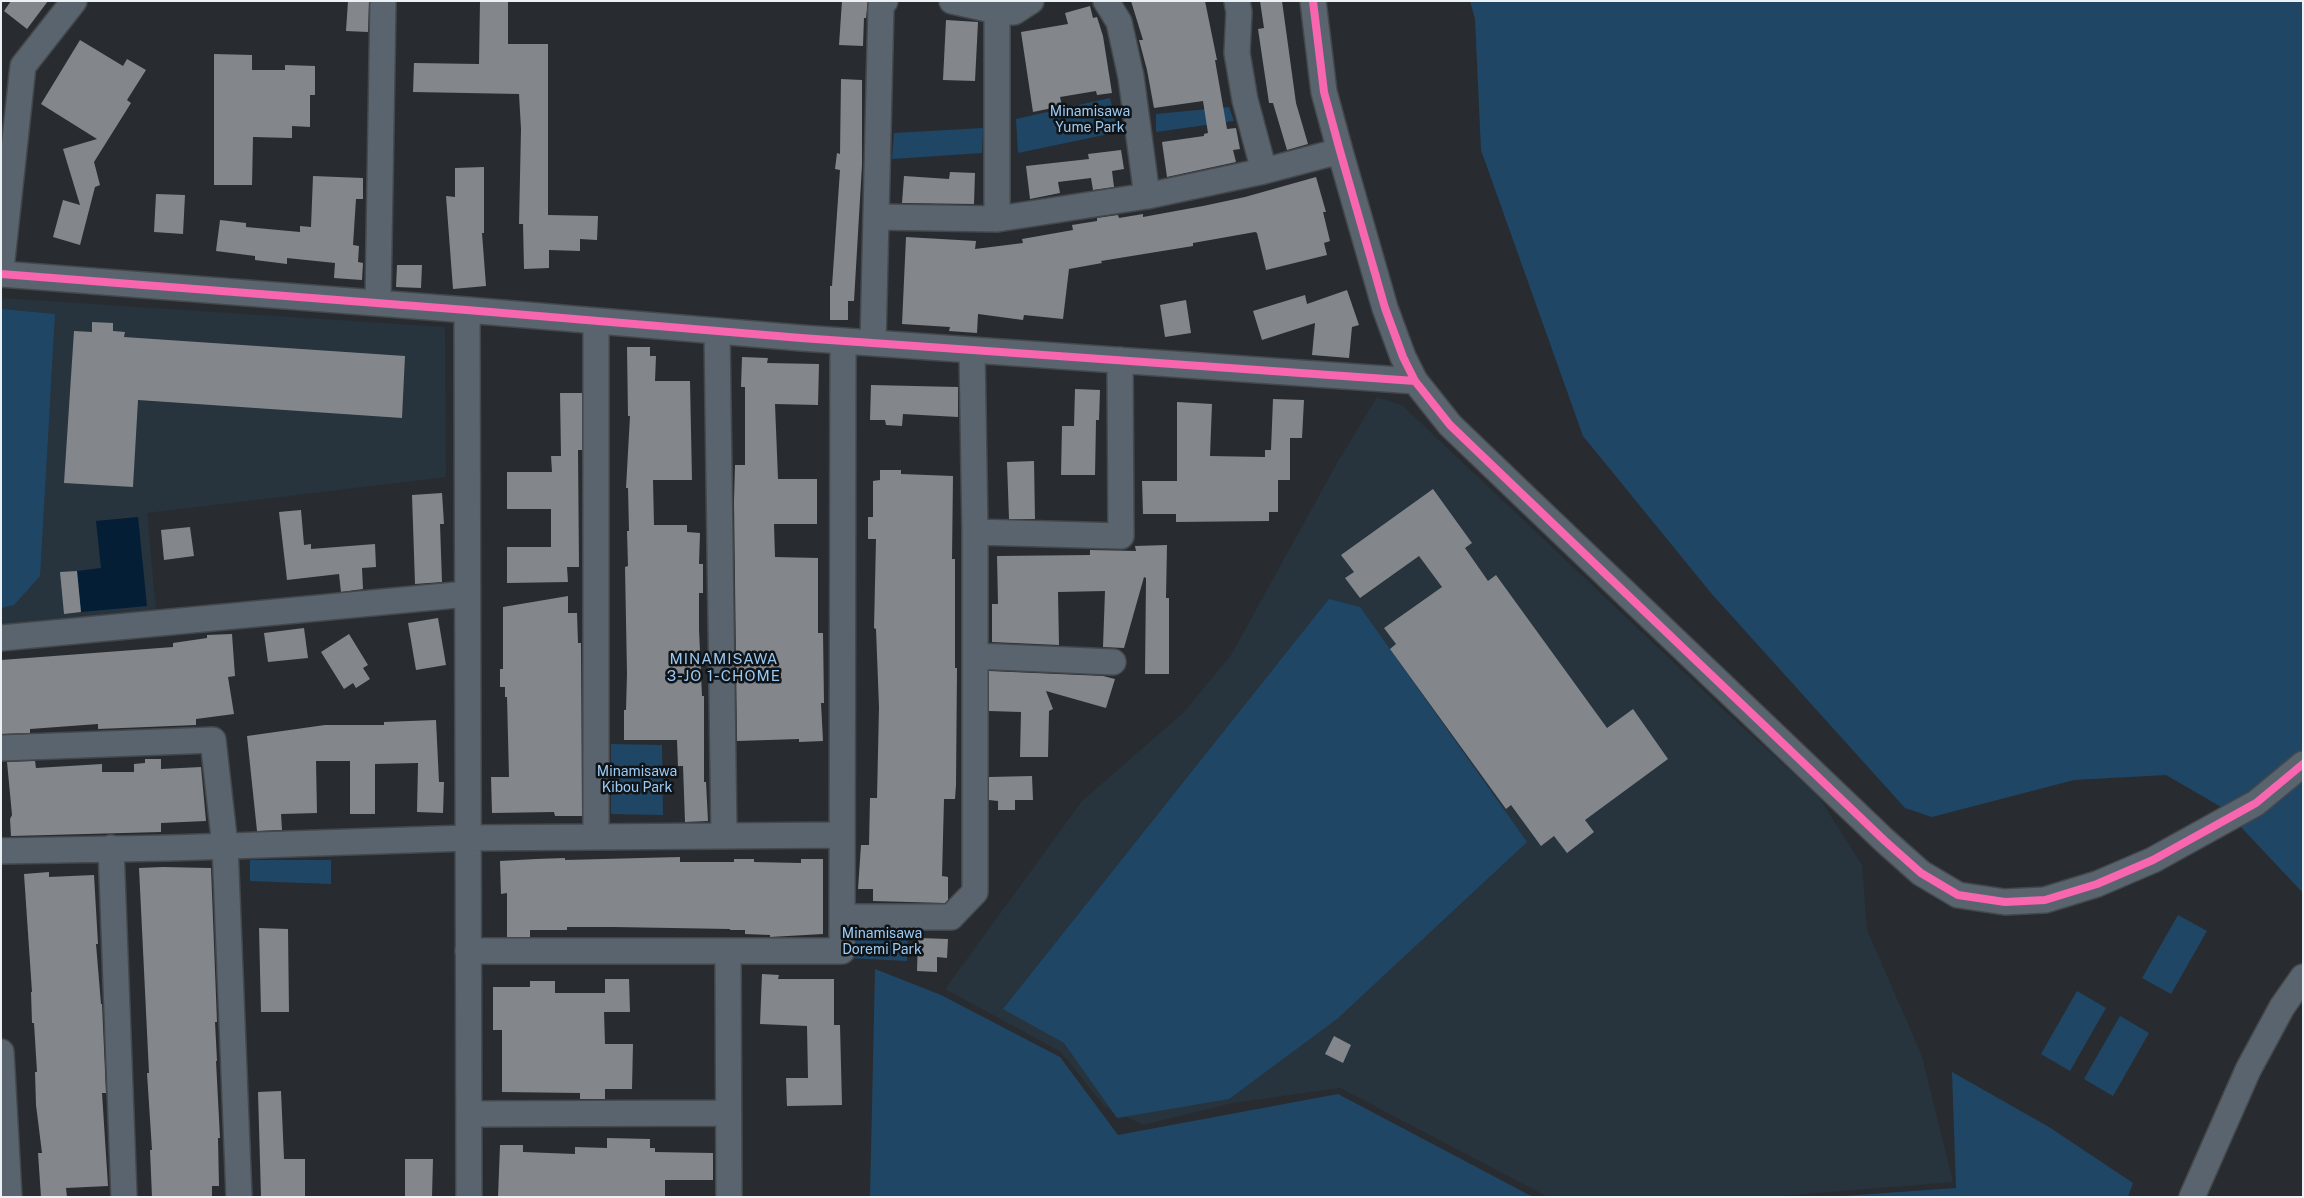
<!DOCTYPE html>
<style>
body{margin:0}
#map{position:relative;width:2304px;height:1198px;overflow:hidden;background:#282c30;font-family:"Public Sans",sans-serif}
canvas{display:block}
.frame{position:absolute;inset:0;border:2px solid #ecf1f6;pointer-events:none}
</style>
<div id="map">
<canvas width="2304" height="1198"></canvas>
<div class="frame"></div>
</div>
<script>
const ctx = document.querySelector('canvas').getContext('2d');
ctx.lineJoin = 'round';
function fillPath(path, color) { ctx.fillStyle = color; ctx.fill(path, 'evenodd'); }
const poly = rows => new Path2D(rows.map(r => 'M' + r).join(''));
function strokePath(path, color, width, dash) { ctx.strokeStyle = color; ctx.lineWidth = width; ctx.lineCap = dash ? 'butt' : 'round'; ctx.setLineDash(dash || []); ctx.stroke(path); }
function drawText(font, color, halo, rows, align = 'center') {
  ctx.font = font + ' "Public Sans",sans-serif'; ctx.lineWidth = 5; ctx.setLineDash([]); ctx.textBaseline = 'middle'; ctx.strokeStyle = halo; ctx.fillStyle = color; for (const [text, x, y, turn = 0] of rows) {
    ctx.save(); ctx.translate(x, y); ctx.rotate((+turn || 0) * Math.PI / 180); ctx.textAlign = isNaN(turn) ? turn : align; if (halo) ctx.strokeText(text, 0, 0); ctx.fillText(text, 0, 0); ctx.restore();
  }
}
const built = poly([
 [1,298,445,327,446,477,147,513,156,610,1,626],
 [1377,397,1402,405,1727,713,1818,796,1862,865,1867,930,1922,1056,1953,1182,1769,1197,1548,1197,1340,1088,1233,1103,1143,1125,1104,1106,1061,1052,945,989,1082,801,1184,712,1231,655,1337,463]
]);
const green = poly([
 [1470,1,2303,1,2303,893,2223,808,2166,775,2074,780,1932,817,1905,808,1711,593,1583,436,1481,150,1475,19],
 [1110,98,1118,132,1018,153,1016,119],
 [1229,107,1234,121,1156,132,1156,114],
 [983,128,982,153,892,159,894,133],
 [1,309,55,314,40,576,14,605,1,608],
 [1329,599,1360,607,1527,842,1337,1019,1229,1099,1117,1118,1064,1043,1003,1009],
 [611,744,662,745,663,815,611,814],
 [250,860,331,860,331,884,250,881],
 [2178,915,2207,931,2171,994,2142,978],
 [850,924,908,925,907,961,847,958],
 [875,969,941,995,1060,1057,1118,1135,1338,1094,1533,1197,870,1197],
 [2077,991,2106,1008,2070,1071,2041,1054],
 [2120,1016,2149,1033,2113,1096,2084,1079],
 [1952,1072,2049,1127,2133,1183,2128,1197,1829,1197,1956,1188]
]);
const water = poly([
 [138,517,147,606,81,612,77,571,101,568,96,521]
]);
const building = poly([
 [11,1,48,1,27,29,4,11],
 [348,1,369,1,368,32,346,31],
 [480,1,508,1,508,44,548,44,548,215,598,216,597,240,580,239,580,251,549,250,549,268,524,269,523,224,519,224,521,129,519,94,413,92,414,63,479,64],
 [842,1,868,1,866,18,864,18,863,46,839,45],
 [1131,1,1205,1,1217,60,1215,60,1227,129,1236,128,1240,149,1233,150,1236,162,1167,177,1162,142,1204,136,1204,134,1208,133,1203,101,1154,108,1147,70,1139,40,1143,40],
 [1260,1,1282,1,1296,103,1308,144,1287,150,1273,103,1269,103,1258,29,1264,28],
 [1090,6,1093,18,1097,17,1103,36,1112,93,1097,95,1096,91,1060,97,1062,106,1033,112,1021,32,1068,24,1065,13],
 [946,20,978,22,975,81,943,80],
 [80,40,123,66,127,59,146,70,127,100,131,103,94,162,100,185,95,187,80,245,53,237,63,200,80,205,63,149,97,139,41,104],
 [214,54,252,55,252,70,285,70,285,65,315,66,315,95,310,95,310,127,292,126,292,138,253,137,252,185,214,185],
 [841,79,862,80,862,165,854,301,848,301,848,320,830,320,830,286,832,286,840,170,835,169,837,153,840,154],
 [1121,150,1124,169,1112,171,1114,187,1093,190,1091,178,1058,182,1060,193,1030,199,1026,166,1089,159,1088,154],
 [484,167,484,233,482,233,486,286,453,289,446,196,455,197,455,168],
 [950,172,975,173,974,204,902,203,904,176,949,179],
 [313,176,363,178,363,199,356,199,353,245,359,246,358,262,363,263,362,280,334,278,335,263,287,258,287,264,255,260,255,256,216,251,220,220,246,223,246,227,300,232,300,226,311,227],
 [1316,177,1326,212,1323,212,1330,241,1324,243,1327,255,1266,270,1257,233,1255,232,1193,243,1193,246,1101,261,1102,263,1069,269,1063,319,1024,315,1023,320,978,314,977,333,949,331,950,327,902,324,906,237,976,241,975,249,1023,243,1022,239,1073,230,1072,225,1097,221,1097,218,1118,215,1119,218,1143,214,1143,217,1203,206,1245,197],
 [156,194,185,195,183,234,154,232],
 [397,265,422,265,421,288,396,287],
 [1347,290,1359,325,1352,327,1349,358,1312,355,1315,323,1262,340,1253,311,1305,295,1307,304],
 [1186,300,1191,333,1165,337,1160,305],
 [92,322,113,323,113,331,125,332,124,337,405,356,402,418,138,400,133,487,64,483,74,331,92,332],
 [627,347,650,347,650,356,656,356,655,381,690,381,692,480,653,480,654,525,687,525,687,532,700,533,699,564,703,564,703,593,699,593,699,630,702,696,704,696,704,782,706,782,708,821,685,822,683,766,678,766,677,740,624,740,624,710,626,710,627,674,625,567,628,566,627,531,629,531,628,488,626,488,630,416,628,416],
 [742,357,768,358,767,363,819,364,818,405,775,404,778,479,817,479,817,524,774,524,775,557,818,558,818,633,823,633,824,703,821,703,823,741,799,742,799,739,737,741,734,501,735,465,745,465,745,387,741,387],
 [871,385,958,387,958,417,903,414,902,426,886,425,885,420,870,420],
 [1075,389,1100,390,1099,420,1096,420,1095,475,1061,475,1062,426,1074,426],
 [560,393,582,393,582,450,578,450,579,567,567,567,568,582,507,583,507,547,551,547,551,509,507,509,507,472,552,472,551,456,561,456],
 [1273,399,1304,400,1302,438,1290,438,1290,480,1278,480,1278,512,1269,512,1269,521,1176,522,1176,514,1143,514,1142,481,1177,481,1177,402,1212,404,1210,456,1265,457,1265,450,1271,450],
 [1034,461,1035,519,1009,519,1007,462],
 [880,470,901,470,901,474,953,476,952,559,955,559,955,668,957,668,956,785,955,799,944,799,942,876,948,877,948,900,945,903,873,901,873,889,858,889,861,845,869,845,870,798,877,798,879,707,876,629,874,628,876,539,868,539,868,517,873,517,873,481,880,480],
 [1433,489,1472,543,1465,548,1488,581,1496,575,1607,728,1633,709,1668,759,1585,820,1594,832,1567,853,1554,836,1541,846,1511,805,1506,809,1390,649,1396,644,1384,628,1442,587,1419,556,1360,598,1345,578,1354,572,1341,555],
 [442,493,444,524,440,524,442,582,415,584,412,495],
 [301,510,304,545,311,544,311,549,375,544,376,567,362,568,363,589,341,592,339,574,287,580,279,512],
 [190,527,194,556,164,560,161,530],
 [1167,545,1166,598,1169,598,1169,674,1145,674,1146,578,1144,577,1124,648,1103,647,1105,591,1058,592,1059,645,992,642,992,604,998,604,997,556,1090,555,1090,550,1136,551,1135,546],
 [77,571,81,612,64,614,60,572],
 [568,596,568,613,577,613,578,643,581,643,582,816,555,816,554,812,492,813,491,777,509,777,507,697,505,697,505,687,500,687,500,669,503,669,503,607],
 [438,618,446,665,416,670,408,623],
 [304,628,308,658,268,662,264,633],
 [232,634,235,676,228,677,234,714,196,719,196,725,98,729,98,724,30,729,30,733,1,734,1,660,173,647,173,643,207,638,207,635],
 [349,634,368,665,363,668,370,679,356,688,353,683,344,689,321,652],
 [989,671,1103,676,1115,679,1106,708,1046,691,1053,709,1049,711,1048,757,1020,757,1021,712,989,711],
 [436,720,439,782,444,782,443,813,417,812,418,763,375,764,375,814,350,814,350,761,316,761,317,813,281,814,282,830,257,831,247,736,325,725,384,725,384,722],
 [145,759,161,759,161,769,201,767,206,821,161,823,161,832,11,836,10,819,12,815,7,762,35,761,36,768,102,764,102,772,134,772,134,764,145,763],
 [1032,776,1033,800,1015,800,1015,810,998,810,998,801,989,800,989,777],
 [680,857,680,862,734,862,734,859,754,859,754,862,801,863,801,859,823,859,823,934,770,937,770,935,745,934,745,930,730,930,730,929,614,927,567,927,567,930,530,930,530,937,507,937,507,893,501,894,500,861,536,859,565,858,565,860],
 [163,867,211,868,217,1022,215,1022,217,1061,216,1061,220,1138,218,1138,219,1186,212,1186,212,1197,152,1197,150,1150,152,1150,147,1073,149,1073,139,868],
 [49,872,49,877,94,875,98,944,96,944,101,1004,102,1004,106,1093,102,1093,108,1186,66,1188,67,1197,41,1197,38,1153,42,1153,36,1105,35,1072,37,1072,34,1023,32,1023,31,992,32,992,24,874],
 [259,928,288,929,289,1012,261,1012],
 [918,938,948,939,947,958,937,957,937,972,917,971],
 [762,974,779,975,778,979,834,979,834,1025,840,1025,842,1105,787,1106,786,1078,808,1078,807,1026,760,1024],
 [605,979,629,979,630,1012,604,1012,605,1044,633,1044,632,1089,605,1089,605,1099,580,1099,580,1093,502,1092,502,1030,493,1030,493,987,530,987,530,981,555,981,555,993,605,993],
 [1334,1036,1351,1045,1343,1063,1325,1054],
 [281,1091,284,1159,305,1159,305,1197,261,1197,258,1092],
 [607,1138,650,1139,650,1148,655,1148,655,1152,713,1153,713,1180,665,1180,665,1197,498,1197,500,1145,523,1145,523,1152,575,1154,575,1147,607,1148],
 [405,1159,433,1159,432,1197,405,1197]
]);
const minor = poly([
 [952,1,997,11,1014,12,1031,1],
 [1106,1,1119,22,1131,77,1147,196],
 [1237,1,1239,12,1237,53,1245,100,1264,171],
 [1313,1,1324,92,1340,151,1385,308,1403,357,1415,381,1450,425,1525,497,1885,841,1921,873,1958,895,2005,902,2045,900,2097,884,2153,860,2256,803,2303,764],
 [876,217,997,219,1147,196,1264,171,1340,151],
 [997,219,997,11],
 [1,269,23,66,74,1],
 [1,274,467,310,801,338,1415,381],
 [378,303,383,1],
 [467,310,469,1197],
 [717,331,724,836],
 [873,343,881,5,885,1],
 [975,532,1121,536,1120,360],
 [1,638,467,594],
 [975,656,1113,662],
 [1,748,213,740,225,846,239,1197],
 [596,837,596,321],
 [111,848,124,1197],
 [1,851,170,848,468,838,842,835],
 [842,917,951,917,975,892,975,532,972,350],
 [468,951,842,951,843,341],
 [728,951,729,1197],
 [1,1052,9,1197],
 [469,1114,728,1113],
 [2192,1197,2248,1070,2282,1007,2303,977]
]);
const cycleway = poly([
 [1313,1,1324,92,1340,151,1385,308,1403,357,1415,381,1450,425,1525,497,1885,841,1921,873,1958,895,2005,902,2045,900,2097,884,2153,860,2256,803,2303,764],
 [1,274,467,310,801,338,1415,381]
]);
const parkNames = [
 ["Minamisawa",1090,112],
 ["Yume Park",1090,128],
 ["Minamisawa",637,772],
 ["Kibou Park",637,788],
 ["Minamisawa",882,934],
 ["Doremi Park",882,950]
];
const neighbourhoodNames = [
 ["MINAMISAWA",724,659],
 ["3-JO 1-CHOME",724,676]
];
fillPath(built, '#27333d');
fillPath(green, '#204666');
fillPath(water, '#041e35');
fillPath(building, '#83878b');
strokePath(minor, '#44484b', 28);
strokePath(minor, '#59646f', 25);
strokePath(cycleway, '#f766af', 8);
drawText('14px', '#9ccbf6', '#101417', parkNames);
ctx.letterSpacing = '1px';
drawText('15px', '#98c8f4', '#101417', neighbourhoodNames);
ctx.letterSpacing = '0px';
</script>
